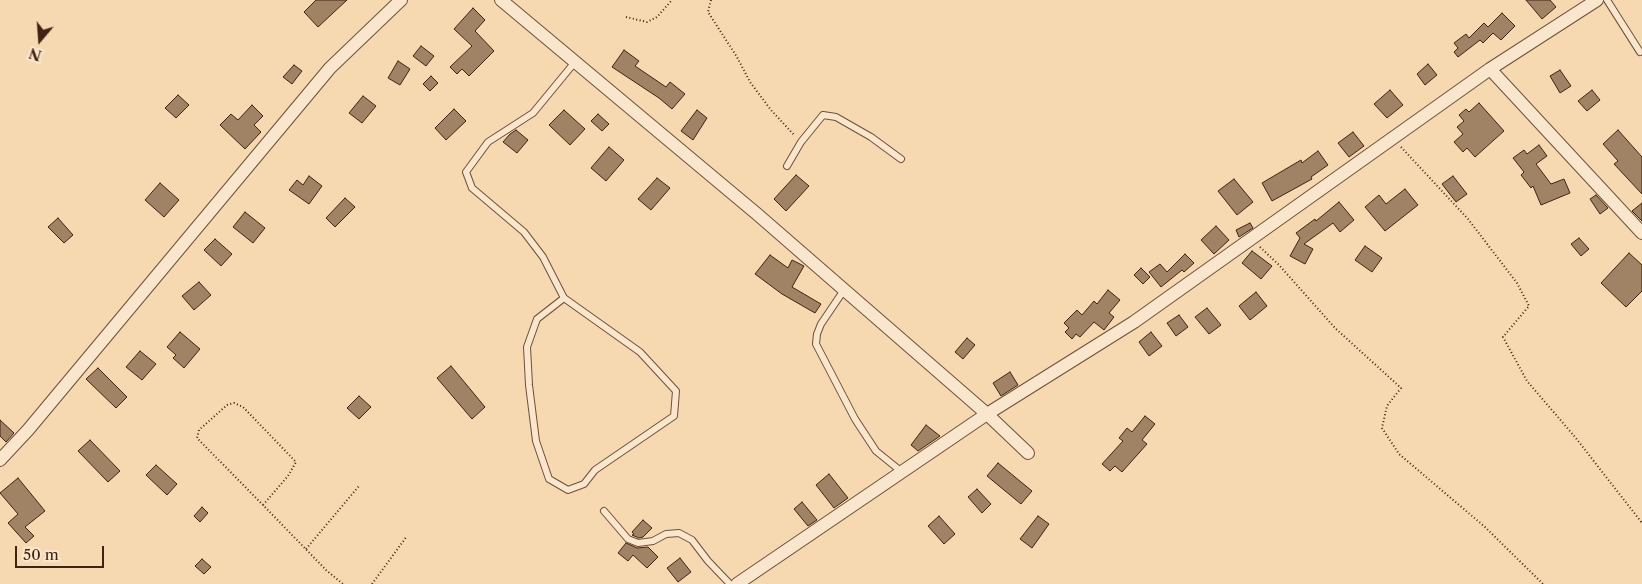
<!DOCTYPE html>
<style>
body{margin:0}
#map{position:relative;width:1642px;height:584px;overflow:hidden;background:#f7d9b1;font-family:"Libre Caslon Text",serif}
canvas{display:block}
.north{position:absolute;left:15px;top:15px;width:50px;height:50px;-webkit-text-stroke:4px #fae6cc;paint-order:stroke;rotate:198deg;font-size:14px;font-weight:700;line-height:20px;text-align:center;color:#412313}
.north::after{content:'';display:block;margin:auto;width:18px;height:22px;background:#412313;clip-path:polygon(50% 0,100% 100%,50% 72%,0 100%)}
.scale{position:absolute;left:15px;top:546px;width:89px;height:22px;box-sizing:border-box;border:2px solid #412313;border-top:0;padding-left:6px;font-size:15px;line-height:18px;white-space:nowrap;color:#412313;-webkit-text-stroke:4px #fae6cc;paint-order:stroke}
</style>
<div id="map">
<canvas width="1642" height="584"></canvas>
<div class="north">N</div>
<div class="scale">50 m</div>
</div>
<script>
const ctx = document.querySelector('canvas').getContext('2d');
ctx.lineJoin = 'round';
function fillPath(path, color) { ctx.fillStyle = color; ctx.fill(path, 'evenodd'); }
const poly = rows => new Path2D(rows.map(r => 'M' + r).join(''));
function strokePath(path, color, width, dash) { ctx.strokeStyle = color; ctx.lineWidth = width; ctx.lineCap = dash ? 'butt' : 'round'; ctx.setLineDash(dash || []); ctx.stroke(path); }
const building = poly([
 [316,0,347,0,318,27,304,12,316,0],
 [1526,0,1550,0,1556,7,1542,19,1526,0],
 [473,8,485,20,475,31,494,51,469,76,462,69,457,74,450,67,472,46,454,29,473,8],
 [1502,13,1515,26,1501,40,1493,33,1483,43,1480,40,1458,57,1454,52,1458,48,1454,43,1466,34,1469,38,1484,23,1488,27,1502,13],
 [421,46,434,56,426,66,413,56,421,46],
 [624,50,639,61,635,66,666,87,670,82,685,94,672,109,659,98,612,67,624,50],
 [398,61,410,69,400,85,388,78,398,61],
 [1428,64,1437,75,1425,85,1417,74,1428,64],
 [294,65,302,71,292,84,283,77,294,65],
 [1560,70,1571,86,1560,93,1550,76,1560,70],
 [431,76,438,83,430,91,423,84,431,76],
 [1390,90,1403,105,1387,118,1374,104,1390,90],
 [1592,90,1600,100,1587,111,1578,101,1592,90],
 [178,95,189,105,176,118,165,108,178,95],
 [363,96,376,106,362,123,349,113,363,96],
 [1479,103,1504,131,1475,157,1467,148,1463,152,1454,142,1463,134,1457,127,1464,121,1459,115,1466,109,1469,112,1479,103],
 [252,105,263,116,254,125,261,132,245,149,220,125,231,114,238,120,252,105],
 [454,109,466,121,446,140,435,128,454,109],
 [564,110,585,129,570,145,549,125,564,110],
 [697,110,707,118,693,140,681,131,697,110],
 [598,114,609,124,602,131,591,121,598,114],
 [516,130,528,140,517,153,503,142,510,134,516,130],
 [1618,130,1642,157,1642,194,1614,164,1618,161,1603,144,1618,130],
 [1353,132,1364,146,1349,157,1338,143,1353,132],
 [1539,145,1547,156,1536,164,1551,184,1564,179,1570,193,1541,205,1533,186,1531,188,1521,175,1524,172,1513,158,1524,150,1527,154,1539,145],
 [609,147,624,160,606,181,591,168,609,147],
 [1318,151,1328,165,1311,177,1312,179,1272,201,1262,183,1301,160,1302,163,1318,151],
 [796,175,809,186,786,211,774,199,796,175],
 [309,176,322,186,309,204,289,190,297,180,303,185,309,176],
 [1453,176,1467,194,1456,202,1442,184,1453,176],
 [657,178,670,188,651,210,638,199,657,178],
 [1234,179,1253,202,1237,215,1218,191,1234,179],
 [160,183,179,200,164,217,145,200,160,183],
 [1405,189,1418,205,1385,231,1365,207,1379,195,1386,204,1405,189],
 [1596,195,1608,208,1600,214,1590,199,1596,195],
 [345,198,355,207,335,227,326,218,345,198],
 [1339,202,1354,220,1340,232,1333,223,1304,244,1313,249,1305,264,1290,256,1300,238,1296,233,1315,219,1316,221,1339,202],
 [1642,203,1642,221,1632,211,1642,203],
 [245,212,265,228,253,243,233,227,245,212],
 [58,218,73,235,64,243,48,227,58,218],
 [1250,223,1253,228,1239,237,1236,230,1250,223],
 [1216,226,1229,240,1214,254,1201,240,1216,226],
 [1579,238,1589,249,1581,256,1571,244,1579,238],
 [215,239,232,254,221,266,204,250,215,239],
 [1365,246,1382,258,1372,272,1355,260,1365,246],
 [1252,251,1272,266,1261,279,1242,263,1252,251],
 [1629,253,1642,265,1642,291,1626,307,1601,283,1629,253],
 [1185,254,1194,263,1184,272,1182,270,1161,287,1149,272,1160,264,1167,272,1185,254],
 [770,255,788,268,792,260,804,266,792,287,821,304,815,313,782,294,755,274,770,255],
 [1141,268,1150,277,1143,284,1134,275,1141,268],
 [199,282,211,295,194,310,182,296,199,282],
 [1108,290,1120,300,1109,313,1114,317,1104,330,1094,322,1080,337,1076,334,1072,339,1065,332,1069,328,1064,323,1077,310,1082,315,1094,301,1097,304,1108,290],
 [1256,292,1267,306,1250,320,1239,306,1256,292],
 [1207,308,1221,325,1209,334,1195,317,1207,308],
 [1179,315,1188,327,1176,336,1167,323,1179,315],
 [180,332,200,349,184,368,173,358,176,355,167,347,180,332],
 [1151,332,1162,346,1149,356,1139,342,1151,332],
 [967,338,975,345,963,359,955,352,967,338],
 [140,351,156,364,142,380,126,367,140,351],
 [451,366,485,407,472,419,437,378,451,366],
 [98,368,127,397,116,408,86,379,98,368],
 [1010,372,1018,385,1001,396,993,383,1010,372],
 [359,396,371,407,359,419,347,408,359,396],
 [1145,416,1155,424,1142,440,1147,444,1122,472,1115,466,1110,471,1102,464,1123,441,1119,438,1127,428,1132,432,1145,416],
 [0,420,14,433,6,442,0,436,0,420],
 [926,425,940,436,918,451,911,445,926,425],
 [90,440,120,471,108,482,78,451,90,440],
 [998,463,1032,491,1021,504,987,476,998,463],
 [156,465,177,484,167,495,146,475,156,465],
 [829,474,848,498,834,508,816,485,829,474],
 [18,478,45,511,25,527,34,536,26,543,8,523,18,514,0,493,18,478],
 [977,489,991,504,982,513,968,497,977,489],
 [802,502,817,520,808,526,794,509,802,502],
 [202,507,208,513,200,522,194,516,202,507],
 [939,516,955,534,944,544,928,526,939,516],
 [1038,516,1049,524,1032,548,1020,539,1038,516],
 [643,520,652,528,643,537,639,538,632,535,634,534,632,532,643,520],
 [626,543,637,548,648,547,658,557,647,568,633,555,628,561,618,553,626,543],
 [680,558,691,572,678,582,667,568,680,558],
 [202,559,211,567,204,574,195,566,202,559]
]);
const path = poly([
 [711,0,708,12,737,57,750,82,771,110,795,136],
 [626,17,647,22,657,17,672,0],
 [1401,147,1468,219,1517,283,1529,306,1503,337,1527,381,1575,437,1642,523],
 [1260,247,1279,265,1335,328,1401,388,1387,406,1382,428,1399,454,1485,527,1543,584],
 [263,505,288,476,296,462,243,407,234,403,227,405,199,430,197,438,263,505,326,570,343,584],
 [306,549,359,486],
 [372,584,407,536]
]);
const service = poly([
 [1607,0,1640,52],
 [787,166,801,142,823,115,836,117,871,137,901,159],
 [844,290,821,324,817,334,816,344,855,419,876,451,902,472],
 [564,298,537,319,527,347,529,385,536,441,549,479,568,490,584,484,595,470,674,416,676,391,640,352,564,298,543,257,524,232,472,188,466,172,488,142,533,113,575,62],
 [604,511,628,539,638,543,653,541,666,534,679,533,692,540,708,561,730,584]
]);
const minor = poly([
 [501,0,757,214,987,414,1028,453],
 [1490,69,1642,233],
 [0,460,28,430,330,68,401,0],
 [737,584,987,414,1134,322,1490,69,1597,0]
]);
fillPath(building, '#a08265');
strokePath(building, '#412313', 1);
strokePath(service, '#6e503a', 8);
strokePath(minor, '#6e503a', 14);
strokePath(path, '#412313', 2, [1, 2.5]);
strokePath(service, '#fae6cc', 6);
strokePath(minor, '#fae6cc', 12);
</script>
